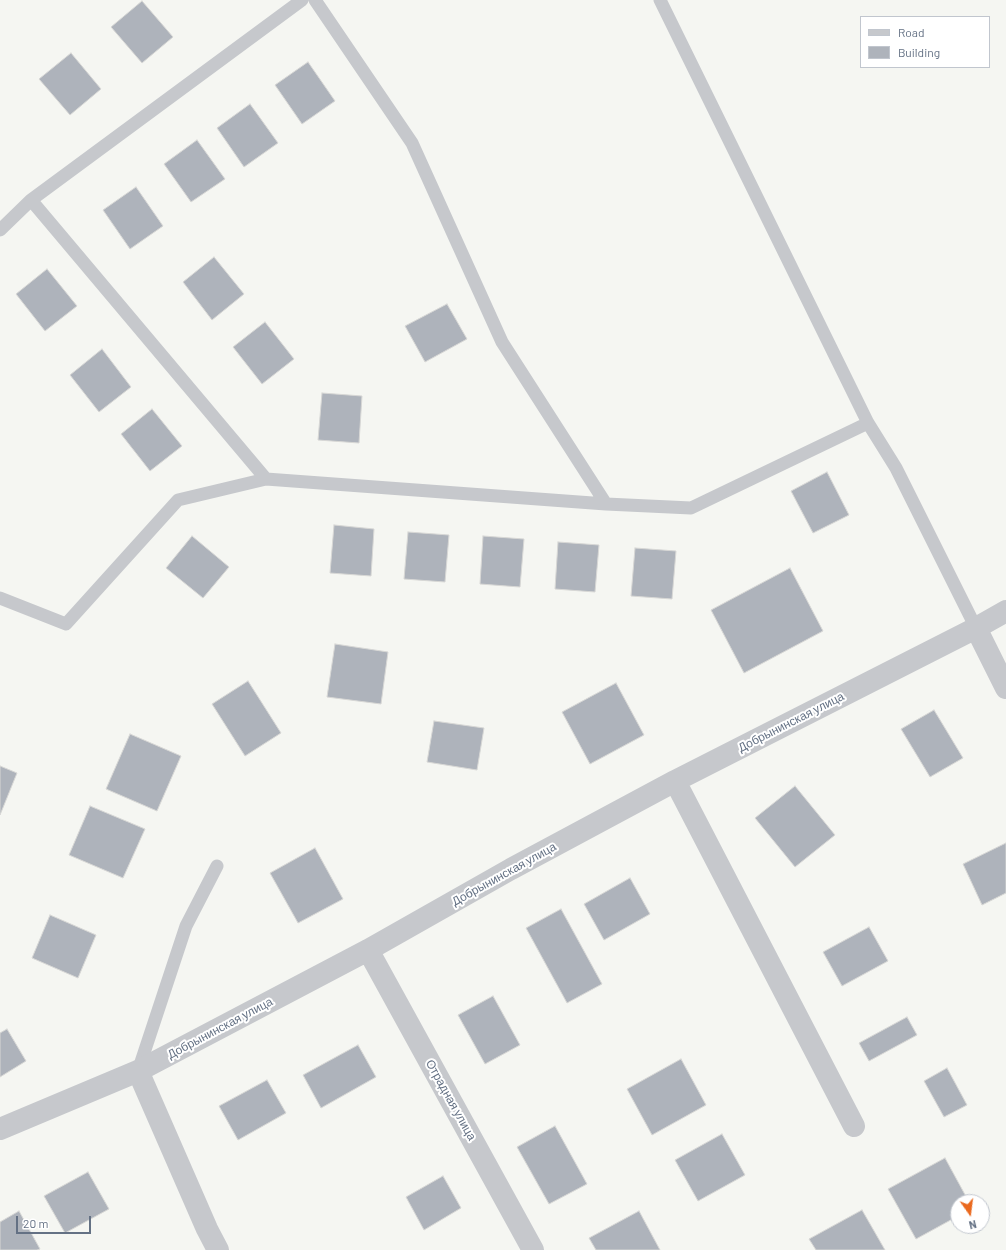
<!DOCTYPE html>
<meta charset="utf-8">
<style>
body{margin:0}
#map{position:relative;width:1006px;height:1250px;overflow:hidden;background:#f5f6f2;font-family:Barlow,sans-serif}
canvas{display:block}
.legend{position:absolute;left:860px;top:16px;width:130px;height:52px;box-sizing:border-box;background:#fff;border:1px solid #c1c6ce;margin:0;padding:5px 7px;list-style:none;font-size:12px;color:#647184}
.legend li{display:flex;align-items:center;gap:8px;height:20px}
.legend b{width:20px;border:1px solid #c1c6ce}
.north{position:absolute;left:950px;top:1194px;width:40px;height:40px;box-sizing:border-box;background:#fff;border:1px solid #c1c6ce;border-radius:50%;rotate:166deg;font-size:11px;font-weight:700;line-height:16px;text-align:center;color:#647184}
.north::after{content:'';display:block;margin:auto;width:14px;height:18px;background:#ea691e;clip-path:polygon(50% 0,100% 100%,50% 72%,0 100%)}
.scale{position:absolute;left:16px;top:1216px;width:75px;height:18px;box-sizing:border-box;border:2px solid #647184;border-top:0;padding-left:5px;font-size:12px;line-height:14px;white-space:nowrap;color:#647184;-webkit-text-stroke:3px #fff;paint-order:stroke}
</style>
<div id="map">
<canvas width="1006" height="1250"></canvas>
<ul class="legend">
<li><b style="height:5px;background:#c6c8cc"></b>Road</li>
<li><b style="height:11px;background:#aeb3bb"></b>Building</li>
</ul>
<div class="north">N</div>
<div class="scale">20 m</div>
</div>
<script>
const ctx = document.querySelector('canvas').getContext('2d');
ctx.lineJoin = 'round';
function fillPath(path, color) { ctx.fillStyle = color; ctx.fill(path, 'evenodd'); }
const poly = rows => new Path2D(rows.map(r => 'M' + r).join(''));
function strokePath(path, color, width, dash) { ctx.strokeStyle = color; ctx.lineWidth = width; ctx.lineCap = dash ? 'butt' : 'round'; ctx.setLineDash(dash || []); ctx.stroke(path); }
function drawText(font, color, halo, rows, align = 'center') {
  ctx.font = font + ' Barlow,sans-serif'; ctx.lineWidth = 4; ctx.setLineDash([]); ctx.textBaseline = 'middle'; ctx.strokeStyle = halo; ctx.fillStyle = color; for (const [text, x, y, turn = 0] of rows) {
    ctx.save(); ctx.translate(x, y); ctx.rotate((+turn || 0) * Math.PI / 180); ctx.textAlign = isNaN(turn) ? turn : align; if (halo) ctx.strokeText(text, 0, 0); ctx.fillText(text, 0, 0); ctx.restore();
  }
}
const building = poly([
 [142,1,173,37,142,63,111,27,142,1],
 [71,53,101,89,70,115,39,79,71,53],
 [308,62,335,101,302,124,275,85,308,62],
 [250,104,278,143,244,167,217,128,250,104],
 [197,140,225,179,191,202,164,164,197,140],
 [136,187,163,226,130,249,103,210,136,187],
 [214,257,244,294,212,320,183,282,214,257],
 [47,269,77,306,45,331,16,294,47,269],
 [447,304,467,339,425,362,405,326,447,304],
 [265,322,294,359,262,384,233,347,265,322],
 [102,349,131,387,99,412,70,375,102,349],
 [322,393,362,396,359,443,318,440,322,393],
 [152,409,182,446,150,471,121,434,152,409],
 [827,472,849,515,813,533,791,491,827,472],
 [334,525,374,529,371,576,330,573,334,525],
 [408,532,449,535,445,582,404,579,408,532],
 [192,536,229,567,203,598,166,568,192,536],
 [483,536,524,539,520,587,480,584,483,536],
 [558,542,599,545,595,592,555,589,558,542],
 [635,548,676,551,672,599,631,596,635,548],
 [790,568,823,631,744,673,711,610,790,568],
 [335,644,388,652,381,704,327,697,335,644],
 [248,681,281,733,245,756,212,704,248,681],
 [616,683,644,735,590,764,562,712,616,683],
 [934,710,963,758,930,777,901,729,934,710],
 [434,721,484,728,477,770,427,762,434,721],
 [130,734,181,756,157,811,106,789,130,734],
 [0,766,17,773,0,815,0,766],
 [795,786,835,835,795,867,755,818,795,786],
 [90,806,145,829,123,878,69,855,90,806],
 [1006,843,1006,893,982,905,963,864,1006,843],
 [315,848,343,899,298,923,270,873,315,848],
 [630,878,650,914,604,940,584,904,630,878],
 [561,909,602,984,567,1003,526,928,561,909],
 [50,915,96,935,78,978,32,958,50,915],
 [869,927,888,961,842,986,823,952,869,927],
 [493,996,520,1045,485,1064,458,1015,493,996],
 [907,1017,917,1035,869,1061,859,1043,907,1017],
 [7,1029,26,1061,0,1077,0,1033,7,1029],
 [358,1045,376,1077,321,1108,303,1075,358,1045],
 [681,1059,706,1105,652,1135,627,1089,681,1059],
 [947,1068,967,1105,944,1117,924,1081,947,1068],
 [267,1080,286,1113,238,1140,219,1106,267,1080],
 [555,1126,587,1184,549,1204,517,1147,555,1126],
 [722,1134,745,1175,698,1201,675,1160,722,1134],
 [945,1158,969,1202,958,1202,958,1216,916,1239,888,1189,945,1158],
 [88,1172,109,1209,65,1233,44,1196,88,1172],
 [443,1176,461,1208,424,1230,406,1197,443,1176],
 [862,1210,885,1250,816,1250,809,1239,862,1210],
 [19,1211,40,1249,37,1250,0,1250,0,1222,19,1211],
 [639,1211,660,1250,596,1250,589,1238,639,1211]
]);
const lane = poly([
 [315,0,412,143,502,342,606,504],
 [660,0,868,423,896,468,976,628],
 [31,200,266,479],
 [0,230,31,200,302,0],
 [0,598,66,624,178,500,266,479,606,504,691,508,868,423],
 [138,1071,186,926,217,866]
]);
const street = poly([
 [976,628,1006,688],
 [675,781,854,1126],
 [368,950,533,1250],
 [138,1071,207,1229,218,1250],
 [0,1129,138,1071,368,950,511,869,675,781,976,628,1006,611]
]);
const streetNames = [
 ["Добрынинская улица",791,722,-27],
 ["Добрынинская улица",504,874,-29],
 ["Добрынинская улица",220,1028,-28],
 ["Отрадная улица",451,1100,61]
];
fillPath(building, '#aeb3bb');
strokePath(building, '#d7d7d5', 1);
strokePath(lane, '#c6c8cc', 13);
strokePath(street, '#c6c8cc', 22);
drawText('12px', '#647184', '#fff', streetNames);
</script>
